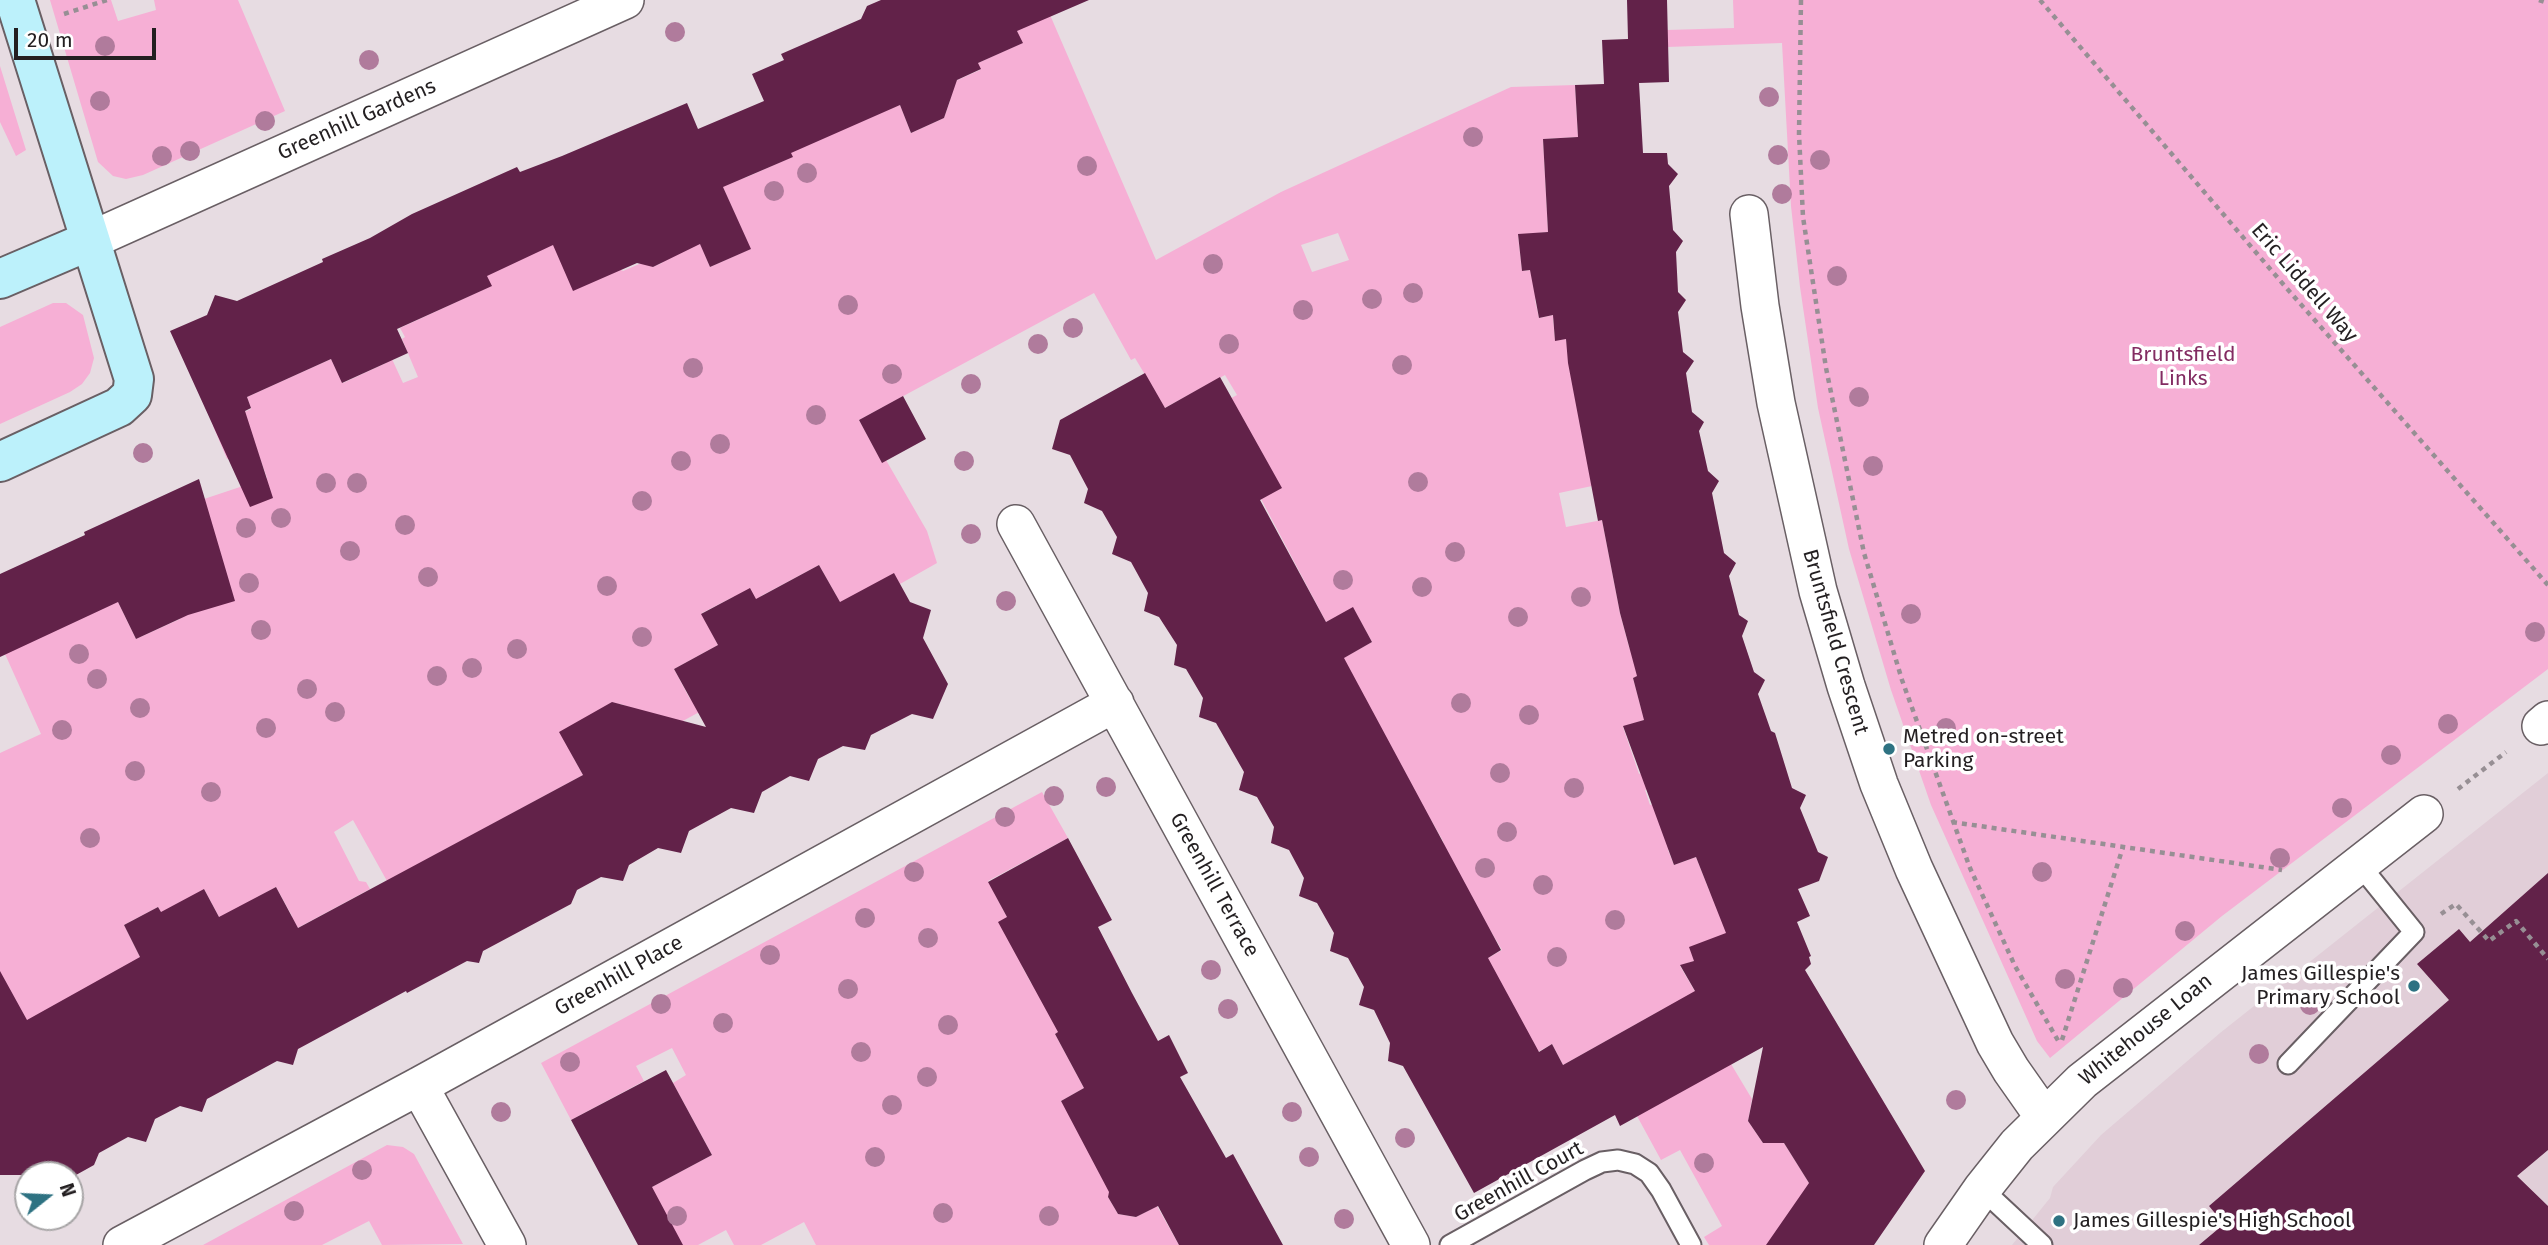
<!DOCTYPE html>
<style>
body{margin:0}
#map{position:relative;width:2548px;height:1245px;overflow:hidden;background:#e7dce2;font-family:"Fira Sans",sans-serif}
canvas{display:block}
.north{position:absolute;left:14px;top:1161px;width:70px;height:70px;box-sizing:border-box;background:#fff;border:2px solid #a7a5a6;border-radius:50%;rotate:72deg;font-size:19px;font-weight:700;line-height:28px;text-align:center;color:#231f21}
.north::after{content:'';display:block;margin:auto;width:24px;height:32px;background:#2e7282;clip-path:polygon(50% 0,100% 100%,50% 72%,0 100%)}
.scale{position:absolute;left:14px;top:28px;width:142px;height:32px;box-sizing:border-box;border:4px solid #231f21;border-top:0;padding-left:9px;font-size:21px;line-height:24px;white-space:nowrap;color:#231f21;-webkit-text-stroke:5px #fff;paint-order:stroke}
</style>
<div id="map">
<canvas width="2548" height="1245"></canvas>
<div class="north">N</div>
<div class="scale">20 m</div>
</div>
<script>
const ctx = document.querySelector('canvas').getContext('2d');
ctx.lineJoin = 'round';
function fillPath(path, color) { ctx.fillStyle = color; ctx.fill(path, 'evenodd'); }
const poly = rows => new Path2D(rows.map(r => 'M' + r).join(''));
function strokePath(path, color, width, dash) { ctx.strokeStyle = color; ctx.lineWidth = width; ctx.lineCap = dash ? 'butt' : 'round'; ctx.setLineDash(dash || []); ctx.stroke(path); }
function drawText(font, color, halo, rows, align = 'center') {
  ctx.font = font + ' "Fira Sans",sans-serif'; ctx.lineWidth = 7; ctx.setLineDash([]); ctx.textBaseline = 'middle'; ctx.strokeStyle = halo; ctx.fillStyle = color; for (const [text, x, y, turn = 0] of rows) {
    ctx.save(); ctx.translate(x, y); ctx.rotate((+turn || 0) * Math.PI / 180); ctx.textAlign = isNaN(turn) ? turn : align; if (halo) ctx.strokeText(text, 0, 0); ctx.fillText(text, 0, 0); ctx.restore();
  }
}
const built = poly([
 [2548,773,2548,1245,2012,1245,2050,1198,2053,1187,2101,1135,2220,1033]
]);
const green = poly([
 [50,0,111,0,118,21,156,10,154,0,238,0,285,111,143,175,126,179,113,176,98,162],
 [1733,0,2548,0,2548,669,2222,916,2050,1058,2037,1041,1931,805,1891,690,1849,549,1818,408,1800,287,1791,206,1782,43,1667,47,1667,30,1734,28],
 [1044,1,1156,260,1281,192,1511,87,1575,85,1578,137,1543,139,1548,232,1518,235,1522,271,1557,267,1535,300,1539,318,1563,313,1563,317,1553,318,1555,340,1566,339,1592,486,1559,493,1566,527,1602,520,1620,613,1629,647,1642,674,1633,678,1641,708,1653,717,1623,727,1639,774,1660,768,1672,781,1645,790,1650,805,1673,799,1696,840,1668,850,1674,865,1696,857,1709,890,1732,931,1694,961,1680,966,1703,1005,1665,1008,1563,1065,1552,1044,1478,1085,1469,969,1502,950,1490,930,1457,948,1443,841,1431,820,1307,678,1372,642,1353,608,1326,622,1213,408,1237,395,1225,375,1159,411,1144,373,1135,358,1131,360,1094,293,859,420,882,462,886,460,927,531,937,563,900,584,894,574,846,613,819,565,761,596,774,620,733,597,702,613,718,645,674,669,690,699,699,701,703,710,626,752,631,708,621,704,616,705,571,753,583,775,387,881,353,820,334,832,359,881,366,882,370,889,292,931,292,916,276,887,252,900,235,947,204,889,199,982,158,907,124,925,141,959,0,1089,0,753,41,734,5,654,117,600,136,639,180,619,204,499,267,478,257,450,227,459,213,426,251,409,247,397,331,359,343,383,386,363,386,346,403,383,418,377,402,339,405,337,400,328,491,286,483,268,551,239,623,271,644,262,653,267,662,263,666,255,698,238,710,267,750,249,722,185,747,177,792,157,788,144,900,105,911,133,944,118,950,101,944,86,980,70,978,63,1022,43,1011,17],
 [1338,233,1349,260,1312,272,1301,245],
 [0,66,26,150,16,156,0,122],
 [53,303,66,303,83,315,94,358,90,373,82,384,70,392,0,424,0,327],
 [1042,792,1068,838,988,881,1007,917,1023,968,1031,983,1045,987,1111,951,1116,961,1082,980,1099,1011,1055,1034,1084,1088,1061,1101,1114,1180,1108,1197,1118,1214,1136,1217,1157,1206,1179,1245,816,1245,804,1222,761,1245,734,1245,726,1230,698,1245,639,1245,652,1187,712,1155,673,1083,686,1075,672,1048,636,1066,644,1081,571,1120,541,1063],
 [1728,1059,1752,1099,1748,1121,1763,1143,1784,1143,1814,1191,1774,1245,1709,1245,1704,1237,1722,1226,1680,1150,1661,1160,1637,1116],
 [387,1145,403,1147,414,1154,463,1244,382,1245,369,1221,322,1245,203,1245]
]);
const building = poly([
 [881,0,1089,0,1017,31,1023,43,978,63,981,69,957,80,944,118,911,133,900,105,791,153,793,157,723,187,751,249,710,267,700,244,653,267,637,263,573,291,553,245,487,276,492,286,397,329,408,353,342,383,331,359,247,397,251,408,245,411,273,498,250,507,170,331,207,315,215,295,237,301,323,262,322,259,370,238,412,214,517,167,520,172,562,156,687,103,698,129,764,101,752,74,784,60,781,54,861,19,867,6],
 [1627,0,1667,0,1669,82,1639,83,1643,153,1667,153,1668,164,1678,174,1669,186,1673,230,1683,241,1676,252,1678,292,1686,300,1678,312,1683,352,1694,361,1686,373,1692,412,1704,422,1699,431,1708,471,1719,481,1712,493,1724,553,1736,563,1729,576,1739,615,1748,621,1742,636,1754,672,1765,680,1758,694,1771,731,1775,733,1792,788,1806,795,1800,808,1818,852,1828,857,1819,881,1798,889,1810,916,1797,922,1811,956,1809,957,1811,964,1805,970,1925,1171,1874,1245,1766,1245,1809,1183,1784,1143,1763,1143,1748,1121,1763,1047,1620,1126,1615,1115,1474,1193,1403,1066,1388,1061,1390,1043,1374,1010,1359,1005,1364,987,1348,958,1330,951,1334,933,1317,903,1299,896,1304,878,1289,850,1271,843,1274,827,1257,797,1239,790,1244,772,1216,723,1199,717,1203,698,1186,669,1174,665,1177,645,1159,617,1144,611,1148,593,1131,562,1112,554,1117,537,1102,511,1084,503,1088,489,1070,455,1052,449,1060,420,1145,373,1165,408,1220,377,1282,488,1260,500,1326,622,1353,607,1372,642,1344,658,1501,950,1488,958,1539,1052,1552,1044,1563,1065,1695,991,1680,965,1694,961,1689,947,1726,933,1696,857,1674,865,1623,726,1644,720,1633,678,1637,676,1620,613,1602,520,1598,521,1568,363,1566,339,1555,341,1553,315,1539,318,1530,270,1522,271,1518,234,1548,232,1543,139,1578,137,1575,85,1604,84,1602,40,1628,39],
 [903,396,926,439,882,463,859,420],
 [199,479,235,601,188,615,136,639,118,602,0,657,0,574,85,535,84,532],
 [819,565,840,602,894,573,910,602,931,610,923,638,948,684,933,719,912,714,871,735,865,750,843,746,818,759,809,781,790,776,762,792,754,813,731,808,689,831,681,853,658,848,629,865,623,881,601,877,577,890,571,904,483,951,479,963,467,961,407,993,406,991,298,1049,293,1065,277,1061,207,1099,202,1112,180,1106,155,1119,146,1142,128,1137,99,1153,94,1165,76,1175,0,1175,0,971,27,1020,140,957,124,925,158,907,161,912,204,889,219,917,276,887,298,928,583,775,559,732,612,702,706,727,674,669,718,645,701,614,750,588,756,599],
 [1068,838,1112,920,1098,927,1132,993,1158,1041,1169,1035,1188,1073,1180,1077,1226,1158,1233,1154,1283,1245,1179,1245,1158,1206,1136,1217,1118,1214,1108,1197,1109,1192,1061,1101,1084,1088,1055,1034,1058,1032,998,922,1007,917,988,882],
 [2548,873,2548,1150,2517,1176,2548,1206,2548,1245,2199,1245,2224,1224,2209,1206,2449,1000,2417,964,2459,929,2470,942],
 [666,1070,712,1155,652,1187,683,1245,638,1245,571,1120]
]);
const path = poly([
 [1801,0,1799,134,1803,217,1826,368,1864,553,1902,680,1970,868,2015,966,2060,1044],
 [2040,0,2283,284,2548,585],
 [2539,0,2548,3],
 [64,14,107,0],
 [2458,789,2506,752],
 [1952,822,2282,870],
 [2441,914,2456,904,2489,941,2516,921,2548,959],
 [2062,1040,2123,847]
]);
const lane = poly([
 [2288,1064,2414,932,2359,864],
 [1982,1189,2042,1245],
 [1450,1245,1585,1170,1602,1162,1618,1160,1635,1164,1649,1173,1661,1190,1691,1245]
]);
const street = poly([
 [1749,214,1760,306,1776,403,1818,591,1846,686,1879,784,1914,869,1995,1043,2011,1070,2044,1117],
 [89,241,625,0],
 [1016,524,1411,1245],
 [2541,726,2548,720],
 [419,1086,507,1245],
 [122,1245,419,1086,1115,703],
 [1943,1245,1982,1189,2017,1145,2082,1081,2424,814]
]);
const secondary = poly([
 [0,279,89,241],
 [0,462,119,407,132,395,134,379,15,0]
]);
const trees = [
 [675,32],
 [105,46],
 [369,60],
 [1769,97],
 [100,101],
 [265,121],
 [1473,137],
 [190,151],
 [1778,155],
 [162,156],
 [1820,160],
 [1087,166],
 [807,173],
 [774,191],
 [1782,194],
 [1213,264],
 [1837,276],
 [1413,293],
 [1372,299],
 [848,305],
 [1303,310],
 [1073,328],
 [1038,344],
 [1229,344],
 [1402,365],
 [693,368],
 [892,374],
 [971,384],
 [1859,397],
 [816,415],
 [720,444],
 [143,453],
 [681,461],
 [964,461],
 [1873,466],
 [1418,482],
 [326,483],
 [357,483],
 [642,501],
 [281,518],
 [405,525],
 [246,528],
 [971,534],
 [350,551],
 [1455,552],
 [428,577],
 [1343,580],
 [249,583],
 [607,586],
 [1422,587],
 [1581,597],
 [1006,601],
 [1911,614],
 [1518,617],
 [261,630],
 [2535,632],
 [642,637],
 [517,649],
 [79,654],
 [472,668],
 [437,676],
 [97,679],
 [307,689],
 [1461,703],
 [140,708],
 [335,712],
 [1529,715],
 [2448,724],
 [266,728],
 [1946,728],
 [62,730],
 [2391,755],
 [135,771],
 [1500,773],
 [1106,787],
 [1574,788],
 [211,792],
 [1054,796],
 [2342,808],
 [1005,817],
 [1507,832],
 [90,838],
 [2280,858],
 [1485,868],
 [914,872],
 [2042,872],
 [1543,885],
 [865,918],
 [1615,920],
 [2185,931],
 [928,938],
 [770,955],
 [1557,957],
 [1211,970],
 [2065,979],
 [2123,988],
 [848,989],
 [661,1004],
 [2310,1005],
 [1228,1009],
 [723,1023],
 [948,1025],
 [861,1052],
 [2259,1054],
 [570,1062],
 [927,1077],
 [1956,1100],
 [892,1105],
 [501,1112],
 [1292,1112],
 [1405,1138],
 [875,1157],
 [1309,1157],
 [1704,1163],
 [362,1170],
 [294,1211],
 [943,1213],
 [677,1216],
 [1049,1216],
 [1344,1219]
];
const markers = [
 [1889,749,7,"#2e7282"],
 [2414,986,7,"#2e7282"],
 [2059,1221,7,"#2e7282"]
];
const streetNames = [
 ["Greenhill Gardens",357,120,-24],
 ["Eric Liddell Way",2304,283,49],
 ["Bruntsfield Crescent",1835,642,74],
 ["Greenhill Terrace",1214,885,61],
 ["Greenhill Place",619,976,-29],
 ["Whitehouse Loan",2146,1030,-39],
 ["Greenhill Court",1519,1182,-29]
];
const parkNames = [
 ["Bruntsfield",2183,355],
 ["Links",2183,379]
];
const poiNames = [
 ["Metred on-street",1903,737],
 ["Parking",1903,761],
 ["James Gillespie's",2400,974,"right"],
 ["Primary School",2400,998,"right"],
 ["James Gillespie's High School",2073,1221]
];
fillPath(built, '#e1ced8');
fillPath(green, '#f6afd5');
fillPath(building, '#622249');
strokePath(lane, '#695f64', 23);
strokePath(street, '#695f64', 40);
strokePath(secondary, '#695f64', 42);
strokePath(path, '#978f94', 4.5, [5, 5]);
strokePath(lane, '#fff', 19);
strokePath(street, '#fff', 37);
strokePath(secondary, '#bcf1fb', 38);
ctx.fillStyle = '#b07b9c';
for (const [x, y] of trees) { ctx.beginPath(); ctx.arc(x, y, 10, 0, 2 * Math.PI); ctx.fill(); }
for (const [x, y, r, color] of markers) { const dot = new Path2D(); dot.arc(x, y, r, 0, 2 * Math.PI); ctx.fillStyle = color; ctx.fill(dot); strokePath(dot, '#fff', 2.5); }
drawText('21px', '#231f21', '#fff', streetNames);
drawText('21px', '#832c62', '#fff', parkNames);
drawText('21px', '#231f21', '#fff', poiNames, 'left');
</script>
